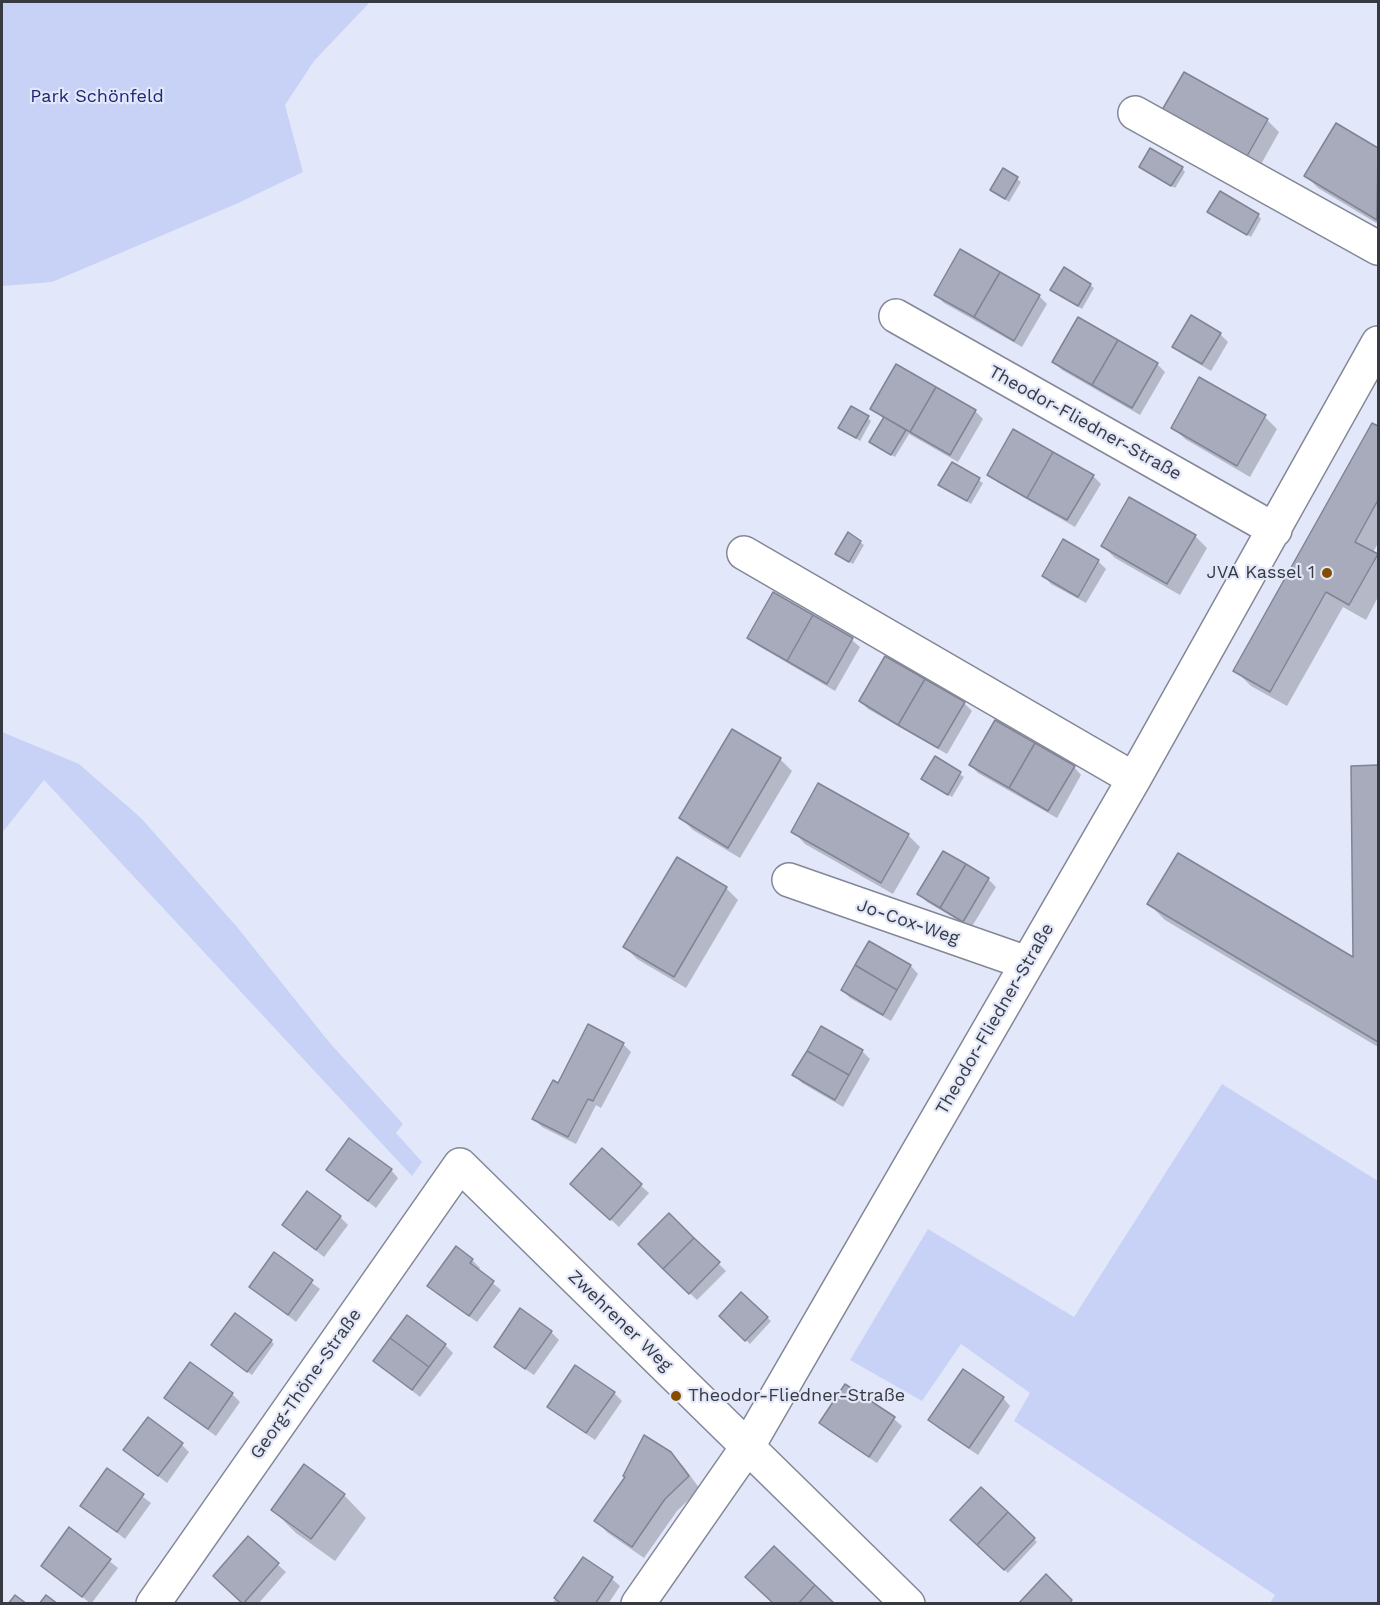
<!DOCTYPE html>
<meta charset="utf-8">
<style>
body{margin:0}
#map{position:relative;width:1380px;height:1605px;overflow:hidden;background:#e2e7f9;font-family:"Work Sans",sans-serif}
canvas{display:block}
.frame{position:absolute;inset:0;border:3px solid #383a41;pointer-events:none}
</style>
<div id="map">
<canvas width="1380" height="1605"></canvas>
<div class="frame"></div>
</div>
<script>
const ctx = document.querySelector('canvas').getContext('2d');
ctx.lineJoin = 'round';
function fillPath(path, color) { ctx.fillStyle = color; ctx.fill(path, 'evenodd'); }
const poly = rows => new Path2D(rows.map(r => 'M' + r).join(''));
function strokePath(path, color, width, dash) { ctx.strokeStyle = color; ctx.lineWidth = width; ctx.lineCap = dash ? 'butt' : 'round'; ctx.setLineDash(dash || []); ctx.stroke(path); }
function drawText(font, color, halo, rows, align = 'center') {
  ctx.font = font + ' "Work Sans",sans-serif'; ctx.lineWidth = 4.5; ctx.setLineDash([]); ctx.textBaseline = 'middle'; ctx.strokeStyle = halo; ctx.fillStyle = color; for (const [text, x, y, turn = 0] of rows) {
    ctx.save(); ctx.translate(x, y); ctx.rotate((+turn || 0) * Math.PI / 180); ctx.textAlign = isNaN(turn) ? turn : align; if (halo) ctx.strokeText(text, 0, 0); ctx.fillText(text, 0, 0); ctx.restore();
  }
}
const green = poly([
 [2,2,370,2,314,61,285,105,303,172,236,204,52,282,2,286],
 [2,732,79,764,141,818,237,927,329,1042,403,1124,396,1133,422,1162,412,1176,44,780,2,833],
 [1222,1084,1378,1181,1378,1603,1270,1603,1275,1595,1014,1421,1030,1393,961,1344,922,1401,850,1360,928,1229,1074,1317]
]);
const shadow = poly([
 [1267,120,1279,132,1255,175,1172,129],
 [1336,125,1378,150,1378,224,1318,188,1306,176],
 [1182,168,1185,172,1175,188,1145,170],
 [1004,170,1021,182,1009,202,992,190],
 [1213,215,1258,215,1261,219,1251,237],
 [1090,285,1094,288,1082,309,1056,293],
 [936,295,1039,296,1047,304,1022,347,944,303],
 [1220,334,1228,342,1211,371,1182,354,1174,347],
 [1054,362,1157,364,1165,372,1140,415,1062,370],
 [897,366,975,411,983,419,958,462,909,434,895,457,875,445,884,419,872,409],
 [1265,417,1277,429,1250,477,1185,439,1173,427],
 [868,418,871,421,860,441,844,431],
 [1373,425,1378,428,1378,543,1373,553,1378,558,1378,597,1366,620,1343,607,1287,706,1251,686,1235,670],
 [953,464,983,483,971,504,944,488],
 [989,474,1093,476,1101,484,1075,527,997,482],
 [1195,536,1207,548,1180,595,1115,558,1103,546],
 [860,542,864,545,853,564,841,557],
 [1098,561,1106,569,1086,603,1051,584,1044,576],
 [774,594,852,640,860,647,835,691,757,645,749,638],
 [860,701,964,703,972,711,947,754,868,709],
 [935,758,964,777,952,797,927,782],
 [780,759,792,771,740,858,693,830,681,818],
 [970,765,1074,767,1081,775,1057,818,978,773],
 [1378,766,1378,1047,1165,920,1149,904,1354,960,1353,768],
 [793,831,908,835,920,847,893,894,805,844],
 [988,879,996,887,971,928,927,902,919,894],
 [726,888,738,900,686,988,637,959,625,947],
 [870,943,911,966,918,974,891,1021,850,998,842,990],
 [822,1028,863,1052,870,1059,843,1107,802,1083,794,1075],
 [623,1044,631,1052,601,1108,596,1105,576,1144,542,1127,534,1119,559,1085],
 [602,1150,649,1193,619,1227,580,1191],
 [328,1170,391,1170,398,1178,376,1208],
 [669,1215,726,1271,697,1300,640,1244],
 [340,1217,348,1225,324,1257,284,1225],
 [274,1254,320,1289,296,1322,251,1286],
 [472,1260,480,1268,478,1271,501,1290,477,1322,437,1294,429,1286],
 [741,1294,771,1321,750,1344,721,1316],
 [551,1332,559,1340,534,1375,503,1354,496,1347],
 [271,1341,274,1344,252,1375,216,1349],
 [445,1345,453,1353,420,1397,375,1361],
 [576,1367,614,1393,622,1401,595,1440,557,1414,549,1407],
 [845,1386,894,1419,902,1426,877,1463,829,1431,821,1423],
 [232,1394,240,1402,216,1436,174,1406,166,1398],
 [1003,1398,1010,1406,978,1455,938,1428,930,1420],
 [182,1445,189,1452,167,1483,125,1450],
 [670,1453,683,1466,700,1489,677,1511,644,1558,608,1533,596,1521],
 [108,1470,151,1503,125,1539,82,1505],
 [981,1489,1037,1542,1008,1573,952,1520],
 [344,1495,366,1518,335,1561,296,1533,273,1510],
 [70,1529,118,1568,91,1604,43,1565],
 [248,1538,286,1572,258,1604,244,1604,223,1584],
 [583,1559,612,1579,620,1586,608,1604,552,1604]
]);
const building = poly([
 [1184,72,1268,119,1242,165,1158,117,1184,72],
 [1336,123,1378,148,1377,220,1304,176,1336,123],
 [1150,148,1183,167,1171,186,1139,167,1150,148],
 [1003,168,1018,177,1005,199,990,190,1003,168],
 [1220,191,1259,214,1247,235,1207,212,1220,191],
 [960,249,1000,272,974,317,934,295,960,249],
 [1064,267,1091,284,1078,306,1050,290,1064,267],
 [1000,272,1040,295,1014,341,974,317,1000,272],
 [1191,315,1221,333,1202,364,1172,347,1191,315],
 [1078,317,1118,340,1092,385,1052,362,1078,317],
 [1118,340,1158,363,1132,408,1092,385,1118,340],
 [896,364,936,387,910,432,870,409,896,364],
 [1199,377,1266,415,1237,466,1171,428,1199,377],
 [936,387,976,410,950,455,910,432,936,387],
 [851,406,869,416,856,438,838,428,851,406],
 [884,417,906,430,891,455,869,442,884,417],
 [1372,423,1378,426,1378,500,1355,542,1378,554,1349,605,1326,592,1270,692,1233,671,1372,423],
 [1013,429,1053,452,1027,498,987,475,1013,429],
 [1053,452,1094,475,1067,520,1027,498,1053,452],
 [952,462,980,478,967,501,938,485,952,462],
 [1129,497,1196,535,1167,584,1101,546,1129,497],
 [848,532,861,541,849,562,835,554,848,532],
 [1063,539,1099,560,1078,597,1042,576,1063,539],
 [773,592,813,615,787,661,747,638,773,592],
 [813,615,853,638,827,684,787,661,813,615],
 [885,656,925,679,898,725,859,701,885,656],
 [925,679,965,702,938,748,898,725,925,679],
 [995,720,1035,743,1009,788,969,765,995,720],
 [732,729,781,758,728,848,679,818,732,729],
 [1035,743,1075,766,1048,811,1009,788,1035,743],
 [935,756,961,772,948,795,921,779,935,756],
 [1378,765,1378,1042,1147,904,1178,853,1353,957,1351,766,1378,765],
 [818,783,909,834,881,883,791,832,818,783],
 [943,851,966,864,940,908,917,894,943,851],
 [677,857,727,887,674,977,623,947,677,857],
 [966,864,989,878,963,922,940,908,966,864],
 [869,941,911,965,897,990,855,965,869,941],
 [855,965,897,990,883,1015,841,990,855,965],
 [588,1024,624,1043,593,1101,588,1099,568,1137,532,1119,553,1080,558,1083,588,1024],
 [821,1026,863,1050,849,1075,807,1051,821,1026],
 [807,1051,849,1075,835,1100,792,1075,807,1051],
 [349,1138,392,1169,368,1201,326,1170,349,1138],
 [602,1148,642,1184,610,1220,570,1184,602,1148],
 [307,1191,341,1216,316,1250,282,1225,307,1191],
 [669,1213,694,1238,663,1269,638,1244,669,1213],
 [694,1238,720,1262,689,1294,663,1269,694,1238],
 [456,1246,473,1259,470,1263,494,1281,469,1316,427,1286,456,1246],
 [274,1252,313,1280,288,1315,249,1287,274,1252],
 [741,1292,768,1317,745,1341,719,1316,741,1292],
 [520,1308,552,1331,525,1369,494,1347,520,1308],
 [235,1313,272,1340,247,1372,211,1345,235,1313],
 [407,1315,446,1344,429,1367,390,1338,407,1315],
 [390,1338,429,1367,412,1390,373,1361,390,1338],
 [190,1362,233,1393,208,1429,164,1398,190,1362],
 [575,1365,615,1392,586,1433,547,1407,575,1365],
 [963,1369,1004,1397,969,1448,928,1420,963,1369],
 [845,1384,895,1417,869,1457,819,1423,845,1384],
 [148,1417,183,1443,158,1476,123,1450,148,1417],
 [644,1435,671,1452,689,1476,665,1499,632,1547,594,1521,625,1477,623,1476,644,1435],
 [304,1464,345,1494,311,1539,271,1510,304,1464],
 [107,1468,144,1494,117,1532,80,1506,107,1468],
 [981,1487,1008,1512,977,1545,950,1520,981,1487],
 [1008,1512,1035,1538,1004,1570,977,1545,1008,1512],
 [69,1527,111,1559,82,1597,41,1566,69,1527],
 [248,1536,279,1563,243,1604,213,1576,248,1536],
 [774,1546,815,1585,798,1604,774,1604,745,1577,774,1546],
 [583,1557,613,1577,595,1604,562,1604,554,1598,583,1557],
 [1046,1574,1072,1600,1069,1604,1018,1604,1046,1574],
 [815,1585,835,1604,798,1604,815,1585],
 [15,1595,27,1604,8,1604,15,1595],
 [46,1595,58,1604,39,1604,46,1595]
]);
const street = poly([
 [1135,113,1378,248],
 [896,316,1275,530],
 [744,553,1134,779],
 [789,880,1027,963],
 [153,1604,460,1165,908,1604],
 [638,1604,748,1446,1134,779,1378,343]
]);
const markers = [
 [1327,573,6,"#864d01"],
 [676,1396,6,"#864d01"]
];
const parkNames = [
 ["Park Schönfeld",97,97]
];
const streetNames = [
 ["Theodor-Fliedner-Straße",1085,423,29],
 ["Jo-Cox-Weg",908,922,19],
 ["Theodor-Fliedner-Straße",995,1019,-60],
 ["Zwehrener Weg",620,1321,44],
 ["Georg-Thöne-Straße",306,1384,-55]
];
const poiNames = [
 ["JVA Kassel 1",1315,573],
 ["Theodor-Fliedner-Straße",688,1396,"left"]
];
fillPath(green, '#c8d2f6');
fillPath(shadow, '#0003');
fillPath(building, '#a7abbc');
strokePath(building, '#808494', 1.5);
strokePath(street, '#838797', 36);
strokePath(street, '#fff', 33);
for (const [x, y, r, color] of markers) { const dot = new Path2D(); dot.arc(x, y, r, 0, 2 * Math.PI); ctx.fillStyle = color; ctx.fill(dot); strokePath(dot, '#e2e7f9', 2); }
drawText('18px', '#212575', '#e2e7f9', parkNames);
drawText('18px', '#383a41', '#e2e7f9', streetNames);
drawText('18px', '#383a41', '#e2e7f9', poiNames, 'right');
</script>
